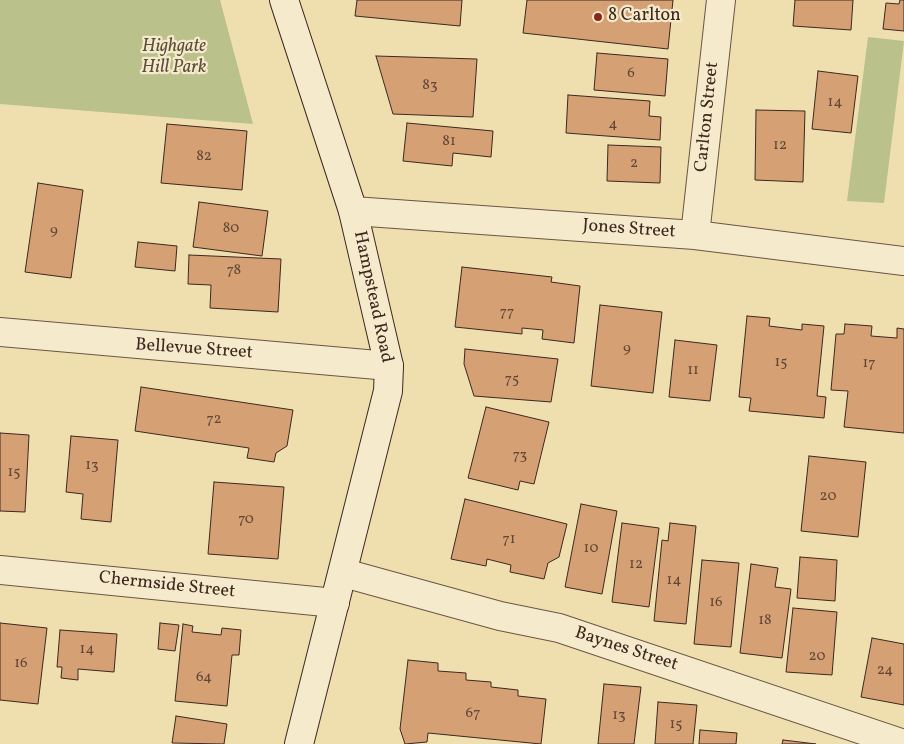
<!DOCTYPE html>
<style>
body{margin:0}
canvas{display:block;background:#efdfaf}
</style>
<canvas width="904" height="744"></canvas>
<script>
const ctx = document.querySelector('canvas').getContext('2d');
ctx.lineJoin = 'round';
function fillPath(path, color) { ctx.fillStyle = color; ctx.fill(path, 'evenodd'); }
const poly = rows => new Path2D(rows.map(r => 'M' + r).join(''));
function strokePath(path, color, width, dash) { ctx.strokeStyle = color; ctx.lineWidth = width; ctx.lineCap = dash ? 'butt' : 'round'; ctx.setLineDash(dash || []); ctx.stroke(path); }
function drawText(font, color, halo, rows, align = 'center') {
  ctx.font = font + ' Vollkorn,serif'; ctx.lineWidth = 4.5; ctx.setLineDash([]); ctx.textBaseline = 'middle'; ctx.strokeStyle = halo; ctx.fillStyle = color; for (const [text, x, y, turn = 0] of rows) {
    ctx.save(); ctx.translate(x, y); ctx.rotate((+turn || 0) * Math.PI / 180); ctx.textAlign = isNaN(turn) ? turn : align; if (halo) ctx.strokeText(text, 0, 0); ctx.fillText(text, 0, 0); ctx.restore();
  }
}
const green = poly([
 [0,0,220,0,253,124,0,104],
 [868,37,904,41,884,203,847,201]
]);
const building = poly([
 [357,0,462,0,460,26,355,16,357,0],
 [527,0,673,0,668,49,523,33,527,0],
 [795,0,853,0,851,30,793,26,795,0],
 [900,0,904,0,904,31,883,29,886,3,899,4,900,0],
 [597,53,668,59,665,96,594,90,597,53],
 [376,56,477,59,473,117,393,114,376,56],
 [818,71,858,76,851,133,812,129,818,71],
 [568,95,650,101,649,116,661,117,660,140,566,133,568,95],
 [756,110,805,111,803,182,755,180,756,110],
 [407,123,493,131,491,157,453,153,452,166,403,161,407,123],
 [167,124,247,131,242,190,161,183,167,124],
 [608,145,661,147,660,183,607,181,608,145],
 [38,183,83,190,71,278,25,272,38,183],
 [199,202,268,211,262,256,193,247,199,202],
 [138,242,177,246,175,271,135,267,138,242],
 [189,255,281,259,278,312,210,308,211,285,188,284,189,255],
 [462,267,552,277,551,282,580,286,574,343,542,339,543,330,522,328,522,334,455,327,462,267],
 [600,305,662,312,653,393,591,386,600,305],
 [747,316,770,318,769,326,802,330,802,324,824,326,817,396,826,397,824,418,749,411,751,398,739,397,747,316],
 [845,324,872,326,871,336,897,338,897,328,904,329,904,433,844,427,848,391,831,390,836,334,844,334,845,324],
 [675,340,717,345,710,401,669,397,675,340],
 [465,349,558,359,551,402,474,396,464,364,465,349],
 [141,387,293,410,287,446,276,453,274,462,247,458,249,448,135,431,141,387],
 [486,407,549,422,534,484,520,481,518,490,468,478,486,407],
 [0,433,29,435,25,512,0,511,0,433],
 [71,436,118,440,111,522,81,519,83,494,66,492,71,436],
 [809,456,866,462,858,537,801,531,809,456],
 [214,482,284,487,278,559,208,554,214,482],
 [465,499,567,524,559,557,548,563,544,579,510,572,511,565,487,559,486,566,451,559,465,499],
 [581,504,617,511,602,594,565,587,581,504],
 [622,523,659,528,649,607,612,602,622,523],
 [670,523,696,526,686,624,654,621,662,540,668,541,670,523],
 [800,557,837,560,835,601,797,598,800,557],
 [702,560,739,563,731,647,694,644,702,560],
 [751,564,778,568,775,587,791,589,782,658,740,653,751,564],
 [793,608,837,612,832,675,786,672,793,608],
 [0,623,47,628,38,704,0,700,0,623],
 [160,623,179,625,175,651,158,649,160,623],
 [183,624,193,626,192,632,221,635,222,628,241,630,239,655,232,655,227,706,175,701,183,624],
 [60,630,117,634,114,672,78,669,78,680,61,678,62,667,57,667,60,630],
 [872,638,904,644,904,705,861,697,872,638],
 [408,660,438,663,438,671,466,673,466,680,491,682,491,687,518,690,518,696,546,699,541,744,428,733,427,742,405,744,400,729,408,660],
 [604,684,641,687,634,744,598,744,604,684],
 [658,702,697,705,693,744,655,744,658,702],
 [176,716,227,724,224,744,172,743,176,716],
 [700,730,737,733,736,744,699,744,700,730],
 [783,740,816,744,782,744,783,740]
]);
const street = poly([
 [353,211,695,235,904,261],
 [695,235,721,0],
 [0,332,389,366],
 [0,570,335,603],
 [344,573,500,616,559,628,904,744]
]);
const secondary = poly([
 [284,0,353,211,389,366,388,391,299,744]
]);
const markers = [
 [598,17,5,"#8f2418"]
];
const numberNames = [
 ["6",631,74],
 ["83",430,86],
 ["14",835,103],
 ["4",613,125],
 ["81",449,142],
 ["12",780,146],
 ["82",204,157],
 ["2",634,164],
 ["80",231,229],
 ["9",54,231],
 ["78",234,271],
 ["77",507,313],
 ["9",627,349],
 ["15",781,363],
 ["17",869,364],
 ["11",693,371],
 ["75",512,380],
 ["72",214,420],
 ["73",520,456],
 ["13",92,466],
 ["15",14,473],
 ["20",828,497],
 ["70",246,520],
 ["71",509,540],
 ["10",591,549],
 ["12",636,565],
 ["14",674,581],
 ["16",716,603],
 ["18",765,621],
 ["14",87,650],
 ["20",817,657],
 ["16",21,664],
 ["24",885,671],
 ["64",204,678],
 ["67",473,714],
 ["13",619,716],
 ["15",676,725]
];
const poiNames = [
 ["8 Carlton",608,17]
];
const parkNames = [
 ["Highgate",174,48],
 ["Hill Park",174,69]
];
const streetNames = [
 ["Carlton Street",708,117,-84],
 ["Jones Street",629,230,4],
 ["Hampstead Road",372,297,78],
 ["Bellevue Street",194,350,4],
 ["Chermside Street",167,586,6],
 ["Baynes Street",626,650,18]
];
fillPath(green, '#bac18a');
fillPath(building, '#d4a074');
strokePath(building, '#3d2820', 1);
strokePath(street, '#6a5644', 30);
strokePath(secondary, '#3d2820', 30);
strokePath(street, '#f5eacb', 28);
strokePath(secondary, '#f5eacb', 28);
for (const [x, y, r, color] of markers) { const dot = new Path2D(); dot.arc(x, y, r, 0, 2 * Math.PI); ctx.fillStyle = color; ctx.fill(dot); strokePath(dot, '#f5eacb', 2); }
drawText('15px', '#634635', null, numberNames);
drawText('18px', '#3d2820', '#f5eacb', poiNames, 'left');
drawText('italic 18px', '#5c4e3a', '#f5eacb', parkNames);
drawText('18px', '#3d2820', '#f5eacb', streetNames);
</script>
